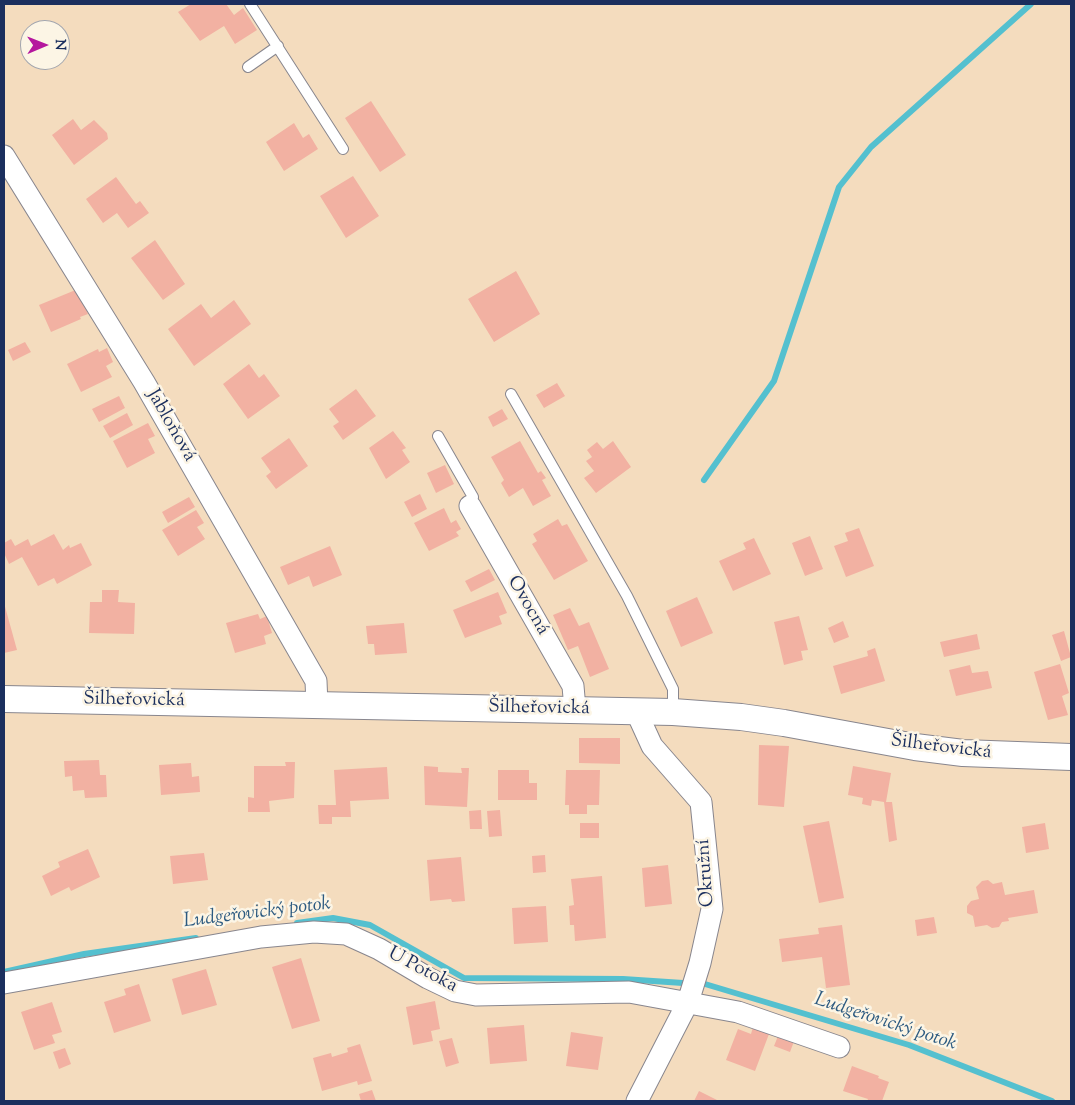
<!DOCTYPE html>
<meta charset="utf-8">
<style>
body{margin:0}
#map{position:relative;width:1075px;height:1105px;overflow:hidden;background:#f4dcbe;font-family:"Sorts Mill Goudy",serif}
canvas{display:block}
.frame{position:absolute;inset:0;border:5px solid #1b2f5e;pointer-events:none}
.north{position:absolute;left:20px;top:20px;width:50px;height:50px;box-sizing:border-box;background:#fcf5e5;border:1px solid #a2a6af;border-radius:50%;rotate:89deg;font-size:14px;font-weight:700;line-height:20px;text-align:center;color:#1b2f5e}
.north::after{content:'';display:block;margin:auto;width:18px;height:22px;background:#b5179e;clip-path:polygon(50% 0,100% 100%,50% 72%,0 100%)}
</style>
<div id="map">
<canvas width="1075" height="1105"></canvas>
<div class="frame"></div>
<div class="north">N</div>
</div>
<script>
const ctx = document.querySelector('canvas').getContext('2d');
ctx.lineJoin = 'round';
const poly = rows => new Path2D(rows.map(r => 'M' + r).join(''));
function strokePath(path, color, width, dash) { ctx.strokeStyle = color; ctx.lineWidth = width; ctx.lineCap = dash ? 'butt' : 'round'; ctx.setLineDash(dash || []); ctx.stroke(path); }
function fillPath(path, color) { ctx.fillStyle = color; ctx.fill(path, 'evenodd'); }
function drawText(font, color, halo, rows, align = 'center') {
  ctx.font = font + ' "Sorts Mill Goudy",serif'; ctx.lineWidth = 5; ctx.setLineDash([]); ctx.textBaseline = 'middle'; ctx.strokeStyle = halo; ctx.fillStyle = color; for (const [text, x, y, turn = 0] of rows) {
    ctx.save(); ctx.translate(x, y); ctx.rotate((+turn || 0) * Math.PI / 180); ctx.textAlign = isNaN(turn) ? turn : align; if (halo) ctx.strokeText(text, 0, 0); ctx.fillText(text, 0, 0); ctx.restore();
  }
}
const stream = poly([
 [704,480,774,381,839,187,871,147,1031,4],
 [297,923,333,918,370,925,464,978,623,979,683,983],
 [4,972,84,954,196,938],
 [705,984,909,1045,1052,1101]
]);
const building = poly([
 [191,4,226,4,234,15,243,8,257,30,235,44,224,26,200,41,178,12],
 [371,101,406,155,380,172,345,118],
 [73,119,81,130,94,120,107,133,108,139,74,165,52,135],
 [294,123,303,138,309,134,318,149,284,171,266,142],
 [353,176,379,216,346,238,320,196],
 [116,177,136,204,140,201,149,213,128,228,117,213,103,223,86,199],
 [155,240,185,284,163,300,131,258],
 [516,271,540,314,494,342,468,299],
 [78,289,88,314,80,317,81,319,51,332,39,305],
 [234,300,251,324,194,366,168,329,201,304,211,318],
 [25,342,31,352,13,361,8,350],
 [107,348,113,362,106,366,112,377,81,392,67,364,98,349,99,352],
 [249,364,259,378,264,374,280,396,248,419,223,384],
 [557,383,565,396,544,408,536,395],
 [356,389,376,416,343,440,333,426,339,422,329,409],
 [119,396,125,408,99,422,92,409],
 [502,409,508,419,493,427,488,417],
 [127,413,133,425,110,438,103,426],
 [148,423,155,436,148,439,155,453,127,468,113,441],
 [393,431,406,448,402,450,410,462,386,479,369,448],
 [289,438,308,466,276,489,266,476,271,472,261,458],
 [520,441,538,473,541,471,546,478,542,480,551,496,533,506,523,488,509,497,501,483,504,480,491,457],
 [613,441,631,467,596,493,584,478,594,471,586,461,592,457,587,450,597,442,603,449],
 [445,465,454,484,436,493,427,473],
 [420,494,427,509,412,517,404,502],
 [189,497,195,507,168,523,162,512],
 [444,508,451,523,456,520,461,529,456,532,459,536,429,551,414,523],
 [196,510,204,523,197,527,205,539,178,556,162,530],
 [558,519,562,526,567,524,588,561,554,580,532,544,537,541,533,534],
 [859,528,874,566,846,577,834,546,848,541,845,533],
 [54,534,63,550,69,545,70,548,81,543,92,565,57,584,54,578,38,586,22,557,9,564,4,553,4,543,11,539,15,546,28,539,31,546],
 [810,536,823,569,805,576,792,543],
 [754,538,771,574,733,591,719,561,746,549,743,543],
 [330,546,342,575,313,587,309,576,288,585,280,567],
 [489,569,495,580,471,592,465,581],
 [102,590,119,590,118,602,135,603,134,634,89,633,90,602,102,602],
 [498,592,507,613,499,616,502,624,465,638,453,610],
 [697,597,713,633,681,647,666,611],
 [4,603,17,650,4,653],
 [570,608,579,626,589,622,609,669,590,677,578,646,568,650,553,615],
 [258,614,260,619,267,616,272,633,264,636,266,644,235,653,226,623],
 [799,616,808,650,801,651,803,660,784,665,774,622],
 [843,621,849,637,834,643,828,628],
 [404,623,407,653,375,655,374,644,368,644,366,626],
 [1064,631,1071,657,1061,661,1052,635],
 [977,634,980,649,944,657,940,642],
 [875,648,885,681,841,694,833,666,868,656,867,651],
 [1060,664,1069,693,1062,696,1068,715,1048,720,1034,672],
 [970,665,972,673,988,671,992,688,956,696,949,670],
 [579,738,620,738,620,764,579,763],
 [759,745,789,746,784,807,758,805],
 [99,760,100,775,106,775,107,797,85,798,84,790,73,791,72,776,65,777,64,761],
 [285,762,295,762,294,798,269,801,270,812,248,812,248,797,254,798,254,766,286,766],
 [191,763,192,777,199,776,200,792,161,795,159,765],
 [424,766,438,767,438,772,462,773,461,768,469,768,467,807,425,805],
 [853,766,891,773,886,802,892,802,897,840,889,842,884,802,872,800,871,806,862,804,863,798,848,795],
 [387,767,389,799,350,801,351,817,332,817,332,824,319,824,318,805,336,805,334,770],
 [498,770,529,770,529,783,537,783,537,800,498,800],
 [566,770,600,770,599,805,587,805,587,814,569,814,569,805,565,805],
 [481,810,482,829,470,829,469,811],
 [500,810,502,836,489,837,487,811],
 [829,821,844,898,819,903,803,826],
 [580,823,599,823,599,838,580,838],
 [1045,823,1049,849,1026,853,1022,827],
 [88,849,100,877,71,891,69,887,51,896,42,876,60,867,58,862],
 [204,853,208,880,173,884,170,856],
 [545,855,546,872,533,873,532,856],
 [461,857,465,901,452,902,451,899,430,901,427,860],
 [668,865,672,904,645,907,642,868],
 [602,876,606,938,575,941,574,925,570,925,569,906,574,905,571,879],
 [988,880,993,884,1002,882,1005,895,1034,890,1038,913,1008,918,1009,921,1002,922,999,927,992,928,987,925,975,927,973,916,967,913,967,906,971,901,979,899,976,887,982,881],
 [546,906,548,942,514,944,512,908],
 [934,917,937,933,917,936,915,920],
 [842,925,850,985,826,988,822,957,782,962,779,939,819,934,818,928],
 [301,958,320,1021,292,1029,272,967],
 [206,969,217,1005,182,1015,172,979],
 [139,984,151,1021,114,1033,104,1002,126,995,124,989],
 [435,1001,440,1029,431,1031,433,1041,413,1045,406,1007],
 [52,1002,62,1032,52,1035,55,1043,34,1050,21,1012],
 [524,1025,527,1061,490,1064,487,1028],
 [753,1027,769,1034,755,1071,726,1060,738,1029,751,1034],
 [780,1031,796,1036,790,1052,774,1046],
 [571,1032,603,1037,598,1070,566,1066],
 [452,1038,459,1063,446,1067,439,1041],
 [360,1044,372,1081,358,1085,357,1081,322,1091,313,1058,331,1053,332,1057,348,1052,347,1048],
 [65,1048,71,1064,59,1069,53,1052],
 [852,1066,879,1076,878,1078,889,1082,882,1101,867,1101,868,1099,843,1091],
 [372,1090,376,1101,361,1101,359,1094],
 [699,1091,719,1101,694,1101]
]);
const service = poly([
 [250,4,343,149],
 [248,67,278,46],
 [511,394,627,596,673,689,673,711],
 [438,436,473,497,470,506]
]);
const minor = poly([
 [4,156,144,382,316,681,317,705],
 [470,506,573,686,575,709],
 [636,711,652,746,701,802,712,909,700,963,688,1002,637,1101],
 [4,983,261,937,314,932,346,934,379,949,428,978,455,991,476,995,629,992,738,1012,839,1047]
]);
const tertiary = poly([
 [4,699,673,712,741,717,784,723,915,747,963,753,1071,757]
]);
const streetNames = [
 ["Jabloňová",170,426,60],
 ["Ovocná",527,606,60],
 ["Šilheřovická",134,701,1],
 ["Šilheřovická",539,709,1],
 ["Šilheřovická",941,748,7],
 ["Okružní",707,873,-94],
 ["U Potoka",422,971,28]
];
const waterNames = [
 ["Ludgeřovický potok",257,914,-7],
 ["Ludgeřovický potok",885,1023,18]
];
strokePath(stream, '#54c0cf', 6);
fillPath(building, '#f2b1a2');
strokePath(service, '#88868e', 12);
strokePath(minor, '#88868e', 23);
strokePath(tertiary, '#88868e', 28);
strokePath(service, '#fff', 10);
strokePath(minor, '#fff', 21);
strokePath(tertiary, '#fff', 26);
drawText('19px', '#1b2f5e', '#fcf5e5', streetNames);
drawText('italic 20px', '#2c5a80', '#fcf5e5', waterNames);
</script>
